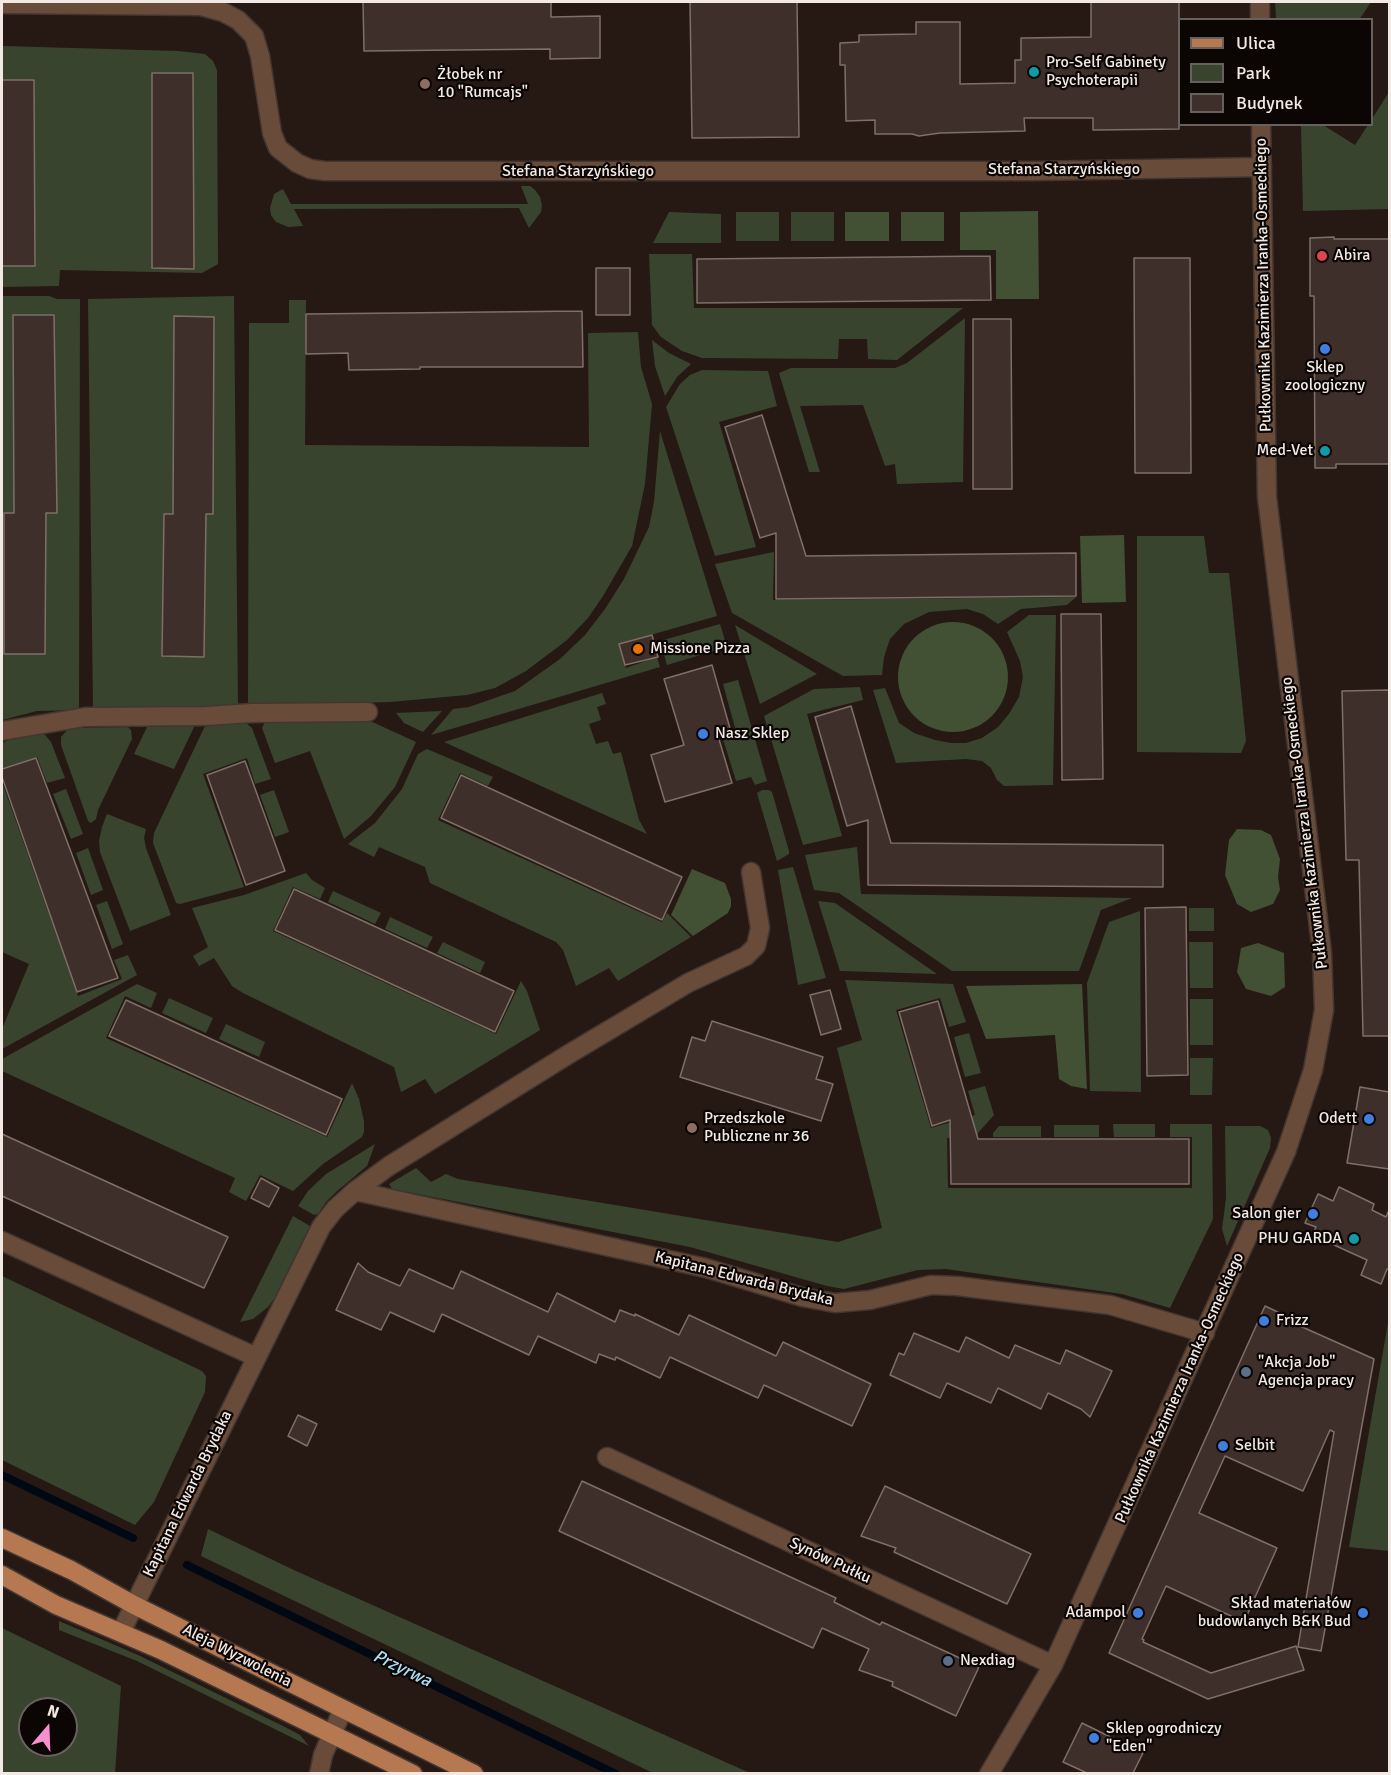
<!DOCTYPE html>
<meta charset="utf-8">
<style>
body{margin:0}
#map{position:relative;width:1391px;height:1775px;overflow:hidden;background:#261914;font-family:Signika,sans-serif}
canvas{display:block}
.frame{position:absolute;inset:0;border:3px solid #f2e9e5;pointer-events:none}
.legend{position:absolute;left:1178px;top:18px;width:195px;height:108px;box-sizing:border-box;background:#0b0604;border:2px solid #67615e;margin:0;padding:8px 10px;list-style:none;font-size:18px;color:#f2e9e5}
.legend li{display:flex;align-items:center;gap:12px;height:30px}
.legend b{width:30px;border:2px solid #67615e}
.north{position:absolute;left:18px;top:1697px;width:60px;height:60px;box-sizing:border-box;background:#0b0604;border:2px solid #67615e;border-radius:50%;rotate:19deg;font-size:16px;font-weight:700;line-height:24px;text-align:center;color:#f2e9e5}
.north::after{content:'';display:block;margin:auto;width:21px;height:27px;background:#f690d0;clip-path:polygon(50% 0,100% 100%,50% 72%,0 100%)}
</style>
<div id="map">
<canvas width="1391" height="1775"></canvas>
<div class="frame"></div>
<ul class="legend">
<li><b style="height:8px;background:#b57851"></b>Ulica</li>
<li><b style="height:16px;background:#39442f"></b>Park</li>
<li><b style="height:16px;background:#3e2f2a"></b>Budynek</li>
</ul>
<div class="north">N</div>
</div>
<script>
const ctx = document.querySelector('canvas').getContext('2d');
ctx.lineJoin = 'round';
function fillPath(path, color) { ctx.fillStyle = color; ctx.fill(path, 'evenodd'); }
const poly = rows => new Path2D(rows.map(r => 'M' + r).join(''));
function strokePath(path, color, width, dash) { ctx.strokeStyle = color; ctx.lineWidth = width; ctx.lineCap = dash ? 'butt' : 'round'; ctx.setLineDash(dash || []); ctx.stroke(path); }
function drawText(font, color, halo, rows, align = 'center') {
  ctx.font = font + ' Signika,sans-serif'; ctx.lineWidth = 4.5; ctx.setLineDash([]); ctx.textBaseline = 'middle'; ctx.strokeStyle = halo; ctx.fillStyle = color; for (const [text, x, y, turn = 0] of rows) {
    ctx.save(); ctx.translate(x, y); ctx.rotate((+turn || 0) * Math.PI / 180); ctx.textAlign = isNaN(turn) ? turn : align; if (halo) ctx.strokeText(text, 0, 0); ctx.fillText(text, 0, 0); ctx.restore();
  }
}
const green = poly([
 [1275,2,1371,2,1359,20,1276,19],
 [2,46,179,51,205,54,213,61,217,70,218,264,202,273,60,270,59,286,2,287],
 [1389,92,1389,209,1303,211,1301,125,1323,125,1355,145,1368,125,1372,124,1372,119],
 [521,186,530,186,535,190,540,197,542,205,541,212,529,228,519,208,294,209,303,226,288,227,276,222,271,215,270,208,274,194,283,189,291,204,528,204],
 [669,212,721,214,721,243,653,243],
 [736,212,779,212,779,241,736,241],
 [791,212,834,212,834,241,791,241],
 [649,254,692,254,694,308,963,308,897,360,868,359,867,339,839,339,838,359,702,358,682,351,661,337,652,325],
 [2,296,49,296,57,299,80,299,79,710,37,711,2,720],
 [234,296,238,706,93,709,88,299],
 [289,300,306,300,305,445,589,447,588,333,638,332,641,367,652,404,645,484,632,546,603,596,588,618,567,640,526,671,495,688,467,695,390,702,248,706,249,323,289,323],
 [965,318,963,482,897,484,895,464,885,466,863,405,800,406,820,472,809,472,779,373,791,368,895,368,907,363],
 [652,340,669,353,691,364,677,377,665,396,655,366],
 [702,370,768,371,777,406,719,422,756,547,715,556,666,407,680,384,690,375],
 [660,431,717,616,619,644,626,668,657,657,660,667,431,735,453,709,469,707,515,691,560,659,585,635,605,609,624,579,649,527,654,502],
 [1137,536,1204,536,1209,573,1229,573,1246,741,1241,753,1137,752],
 [774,552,773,600,1076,597,1067,605,1021,609,998,624,983,614,967,609,929,612,904,624,890,639,884,657,882,675,843,676,732,613,715,564],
 [1029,615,1056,615,1053,785,1004,786,997,780,991,768,982,761,966,759,896,763,873,690,885,688,899,723,914,733,935,740,951,743,966,743,982,738,998,727,1009,714,1019,697,1023,677,1020,661,1007,632],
 [720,624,727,647,667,665,660,641],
 [735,625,817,674,760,704],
 [738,680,767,781,755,785,751,777,736,781,723,739,737,735,723,684],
 [860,687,863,700,807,714,842,836,803,845,764,716,814,689],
 [602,693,606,704,597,707,601,720,589,724,596,744,608,741,613,754,621,752,639,820,647,834,444,742],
 [442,711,423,732,404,723,396,713],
 [368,720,416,742,395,787,371,816,344,839,310,751,275,763,262,728,265,722],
 [246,723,252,728,271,779,255,784,247,758,203,774,244,887,180,904,176,903,153,843,154,833,204,728,208,724],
 [195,725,174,769,134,754,147,727],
 [128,727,131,730,132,739,98,810,96,819,91,823,88,821,61,745,61,737,69,728],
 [37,731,45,735,51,742,65,778,47,783,37,757,2,768,2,743,26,732],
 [427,749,493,777,488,786,460,773,438,820,662,922,667,913,691,937,618,981,609,968,576,986,563,950,556,942,430,883,425,867,379,847,374,857,348,844,375,823,402,789,418,754],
 [2,782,78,996,122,979,114,960,128,955,137,975,2,1049,2,1029,29,964,2,952],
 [66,789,83,834,71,839,53,794],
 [274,790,289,832,275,837,260,795],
 [762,790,769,790,772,792,789,851,789,854,777,861,757,793],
 [107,814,146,829,144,838,146,848,171,915,130,931,100,852,99,841,102,827],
 [857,847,861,894,1132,898,1101,910,1079,971,952,971,839,893,814,890,805,855],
 [88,848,103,890,91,895,76,853],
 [793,867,826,978,798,985,778,870],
 [306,873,312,880,325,888,320,899,293,887,273,931,496,1034,521,981,527,991,540,1030,435,1094,425,1079,401,1092,394,1067,243,993,232,986,214,958,199,966,193,956,208,947,192,908,244,895],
 [333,891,381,913,375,924,328,902],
 [107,901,123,944,112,949,96,905],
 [818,901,835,903,937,974,840,971],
 [1189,908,1214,908,1214,931,1189,931],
 [1140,911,1141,1092,1090,1091,1087,983,1109,922],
 [390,917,433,937,427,948,385,929],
 [443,942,485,962,480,973,437,953],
 [1189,942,1213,942,1213,988,1190,988],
 [845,980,953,984,966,1022,949,1027,940,998,896,1010,931,1128,975,1115,968,1091,985,1086,994,1115,978,1133,977,1137,947,1138,948,1188,1192,1188,1192,1137,1170,1137,1170,1124,1212,1124,1213,1219,1170,1308,1122,1294,946,1269,918,1270,844,1289,827,1286,690,1247,392,1189,389,1184,416,1168,431,1182,446,1174,458,1179,838,1242,882,1228,837,1048,862,1040],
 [137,984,157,993,151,1008,125,996,106,1038,327,1137,352,1083,359,1099,364,1121,364,1132,362,1137,323,1164,293,1191,260,1175,246,1201,229,1192,235,1178,2,1071,2,1059],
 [169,998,213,1018,206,1033,162,1013],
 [1190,999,1213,999,1213,1045,1190,1045],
 [226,1024,265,1042,259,1057,219,1039],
 [969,1033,981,1073,965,1077,954,1037],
 [1190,1058,1213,1058,1212,1095,1190,1095],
 [1113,1124,1155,1124,1155,1137,1114,1137],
 [1054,1125,1099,1125,1099,1137,1054,1137],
 [999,1126,1041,1126,1041,1137,993,1137,993,1133],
 [1225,1126,1260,1126,1268,1130,1271,1138,1270,1148,1227,1246,1222,1229,1226,1198],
 [375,1144,367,1166,336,1192,326,1202,318,1214,314,1215,298,1206,308,1191,326,1174],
 [293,1216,310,1226,274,1299,268,1307,253,1319,240,1322],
 [2,1276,202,1371,206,1376,205,1392,154,1502,135,1525,2,1460],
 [1389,1317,1390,1551,1389,1551,1349,1547],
 [208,1529,296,1571,750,1773,653,1773,201,1556],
 [59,1621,138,1655,287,1728,300,1735,309,1746,137,1661,59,1630],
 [2,1628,121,1686,115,1773,2,1773],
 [30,1709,66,1709,66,1745,30,1745]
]);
const forest = poly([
 [1038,211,1039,299,996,299,996,250,960,250,960,212],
 [845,212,889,212,889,241,845,241],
 [901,212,944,212,944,241,901,241],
 [1124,535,1126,602,1082,603,1080,536],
 '898 677a55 55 0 1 1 110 0a55 55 0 1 1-110 0Z',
 [1237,829,1261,830,1271,835,1280,859,1278,877,1280,890,1273,904,1251,912,1237,904,1225,875,1229,840],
 [692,869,725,883,731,899,731,906,728,913,693,936,671,915],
 [1258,943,1284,953,1285,987,1271,996,1246,989,1237,972,1241,948],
 [1082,984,1087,1089,1071,1086,1059,1079,1055,1035,986,1039,966,986]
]);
const stream = poly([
 [2,1475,133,1538],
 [187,1565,616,1774]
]);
const building = poly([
 [363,2,551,2,551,17,600,16,600,58,550,59,550,49,364,51,363,2],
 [690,2,797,2,799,137,692,138,690,2],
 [1091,2,1179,2,1179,129,1093,130,1093,118,1024,118,1025,131,940,133,919,136,912,134,875,134,875,120,846,121,845,65,840,65,840,43,859,42,859,35,916,34,916,22,960,22,960,84,1015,83,1015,60,1021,60,1021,38,1091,37,1091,2],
 [152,73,193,73,194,269,152,268,152,73],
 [2,80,34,80,35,266,2,266,2,80],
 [1334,237,1334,239,1389,239,1389,464,1336,464,1336,468,1315,468,1314,296,1310,296,1310,238,1334,237],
 [990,256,991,300,697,303,697,259,990,256],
 [1134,258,1190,258,1191,473,1135,473,1134,258],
 [596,268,630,268,630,315,596,315,596,268],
 [582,311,583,367,420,367,420,369,349,370,348,353,306,354,306,314,582,311],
 [13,315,54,315,57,513,46,513,45,654,4,654,4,513,14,513,13,315],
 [174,316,214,317,213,514,206,514,204,657,162,656,164,514,173,514,174,316],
 [973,319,1011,319,1012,489,973,489,973,319],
 [762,415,806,556,1076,553,1076,596,776,599,776,533,760,538,725,427,762,415],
 [1061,614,1101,614,1103,779,1062,780,1061,614],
 [652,635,658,657,625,665,619,644,652,635],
 [712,665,731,732,718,736,732,783,665,802,651,755,684,745,664,679,712,665],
 [1389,690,1389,1036,1363,1036,1359,860,1346,860,1342,691,1389,690],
 [851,706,891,843,1163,845,1163,887,868,885,868,820,847,826,815,717,851,706],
 [36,758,118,978,77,992,2,777,2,769,36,758],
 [245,761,285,871,246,885,207,775,245,761],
 [461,775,682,877,662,920,441,818,461,775],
 [294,889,514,991,495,1032,275,930,294,889],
 [1186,907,1188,1075,1147,1076,1145,908,1186,907],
 [830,990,841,1029,821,1035,810,995,830,990],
 [126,1000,342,1099,326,1135,109,1036,126,1000],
 [938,1001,978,1139,1189,1139,1189,1184,951,1184,950,1120,932,1126,899,1012,938,1001],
 [712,1021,823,1057,816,1079,833,1084,821,1121,680,1077,692,1037,705,1041,712,1021],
 [1360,1087,1389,1092,1389,1169,1347,1163,1360,1087],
 [2,1134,228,1237,204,1288,2,1196,2,1134],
 [261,1178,279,1188,269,1207,251,1198,261,1178],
 [1339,1187,1374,1204,1372,1210,1386,1217,1389,1210,1389,1269,1387,1269,1381,1284,1361,1275,1367,1260,1312,1235,1316,1227,1305,1223,1318,1194,1333,1201,1339,1187],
 [358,1263,368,1272,400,1286,409,1269,453,1289,461,1271,548,1312,557,1293,615,1322,620,1310,635,1316,635,1314,679,1335,689,1315,776,1356,783,1342,871,1384,852,1426,764,1385,758,1398,670,1357,660,1378,616,1357,615,1360,599,1354,596,1363,538,1336,529,1355,442,1314,434,1332,390,1312,381,1330,336,1310,358,1263],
 [1265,1306,1301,1323,1300,1326,1374,1359,1321,1651,1298,1647,1334,1432,1330,1430,1303,1491,1225,1456,1199,1513,1277,1548,1244,1622,1166,1586,1142,1639,1144,1640,1143,1642,1211,1673,1296,1646,1304,1670,1208,1699,1109,1653,1265,1306],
 [914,1333,959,1352,966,1337,1009,1358,1015,1345,1060,1364,1066,1350,1112,1371,1090,1417,1081,1409,1048,1393,1041,1409,998,1388,991,1403,947,1383,940,1398,890,1375,899,1353,904,1355,914,1333],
 [298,1415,317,1424,307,1446,288,1436,298,1415],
 [582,1481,836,1598,834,1602,880,1625,882,1622,979,1667,956,1716,892,1686,893,1682,859,1670,869,1649,822,1628,813,1648,559,1531,582,1481],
 [885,1486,1031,1554,1007,1604,894,1552,896,1548,861,1536,885,1486],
 [1082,1723,1143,1753,1133,1773,1087,1773,1063,1762,1082,1723]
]);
const minor = poly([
 [1260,2,1260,20],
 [2,4,201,6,223,12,238,20,254,36,260,56,272,133,278,148,297,163,310,169,325,171,1034,171,1262,167],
 [2,731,85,717,206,716,252,713,368,712],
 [355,1191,706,1268,802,1297,835,1303,870,1300,931,1285,957,1286,1110,1305,1205,1333],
 [2,1241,256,1357],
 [607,1457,1053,1665],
 [121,1632,321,1227,335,1209,355,1191,389,1166,569,1054,688,983,746,956,756,946,760,928,751,872],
 [319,1774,323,1755,343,1709],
 [989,1774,1053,1665,1286,1152,1313,1070,1324,1010,1322,953,1267,497,1261,124]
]);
const major = poly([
 [2,1538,71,1570,134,1605,474,1774],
 [2,1575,56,1605,161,1650,413,1774]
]);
const markers = [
 [1034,72,6,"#0f9aa8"],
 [425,84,6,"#8d6e63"],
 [1322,256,6,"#e0444e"],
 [1325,349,6,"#3f7fe0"],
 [1325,451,6,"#0f9aa8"],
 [638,649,6,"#e8710a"],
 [703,734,6,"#3f7fe0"],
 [1369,1119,6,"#3f7fe0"],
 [692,1128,6,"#8d6e63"],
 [1313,1214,6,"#3f7fe0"],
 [1354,1239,6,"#0f9aa8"],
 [1264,1321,6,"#3f7fe0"],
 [1246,1372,6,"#5c6f8a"],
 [1223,1446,6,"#3f7fe0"],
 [1138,1613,6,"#3f7fe0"],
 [1363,1613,6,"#3f7fe0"],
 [948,1661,6,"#5c6f8a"],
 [1094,1738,6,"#3f7fe0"]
];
const poiNames = [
 ["Pro-Self Gabinety",1046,63],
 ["Psychoterapii",1046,81],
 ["Żłobek nr",437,75],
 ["10 \"Rumcajs\"",437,93],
 ["Abira",1334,256],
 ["Sklep",1325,368,"center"],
 ["zoologiczny",1325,386,"center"],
 ["Med-Vet",1313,451,"right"],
 ["Missione Pizza",650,649],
 ["Nasz Sklep",715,734],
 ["Przedszkole",704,1119],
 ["Publiczne nr 36",704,1137],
 ["Odett",1357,1119,"right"],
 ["Salon gier",1301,1214,"right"],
 ["PHU GARDA",1342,1239,"right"],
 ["Frizz",1276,1321],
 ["\"Akcja Job\"",1258,1363],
 ["Agencja pracy",1258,1381],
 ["Selbit",1235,1446],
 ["Skład materiałów",1351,1604,"right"],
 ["budowlanych B&K Bud",1351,1622,"right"],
 ["Adampol",1126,1613,"right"],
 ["Nexdiag",960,1661],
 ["Sklep ogrodniczy",1106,1729],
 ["\"Eden\"",1106,1747]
];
const streetNames = [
 ["Stefana Starzyńskiego",1064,170],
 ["Stefana Starzyńskiego",578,172],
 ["Pułkownika Kazimierza Iranka-Osmeckiego",1264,285,-91],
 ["Pułkownika Kazimierza Iranka-Osmeckiego",1305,823,-97],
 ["Kapitana Edwarda Brydaka",744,1279,14],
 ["Pułkownika Kazimierza Iranka-Osmeckiego",1180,1388,-66],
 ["Kapitana Edwarda Brydaka",188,1494,-64],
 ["Synów Pułku",830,1561,25],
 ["Aleja Wyzwolenia",237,1656,27]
];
const waterNames = [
 ["Przyrwa",402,1669,26]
];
fillPath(green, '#39442f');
fillPath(forest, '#425033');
strokePath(stream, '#000813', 8);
fillPath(building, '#3e2f2a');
strokePath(building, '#7f6f68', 1.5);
strokePath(minor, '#433631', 21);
strokePath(major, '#433631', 21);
strokePath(minor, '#684b39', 18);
strokePath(major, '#b57851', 18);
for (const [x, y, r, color] of markers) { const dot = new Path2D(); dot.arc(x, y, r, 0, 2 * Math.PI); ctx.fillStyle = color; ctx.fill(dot); strokePath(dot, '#0b0604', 2); }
drawText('16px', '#f2e9e5', '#0b0604', poiNames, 'left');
drawText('16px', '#f2e9e5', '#0b0604', streetNames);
drawText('italic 18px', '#acdff9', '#0b0604', waterNames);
</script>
